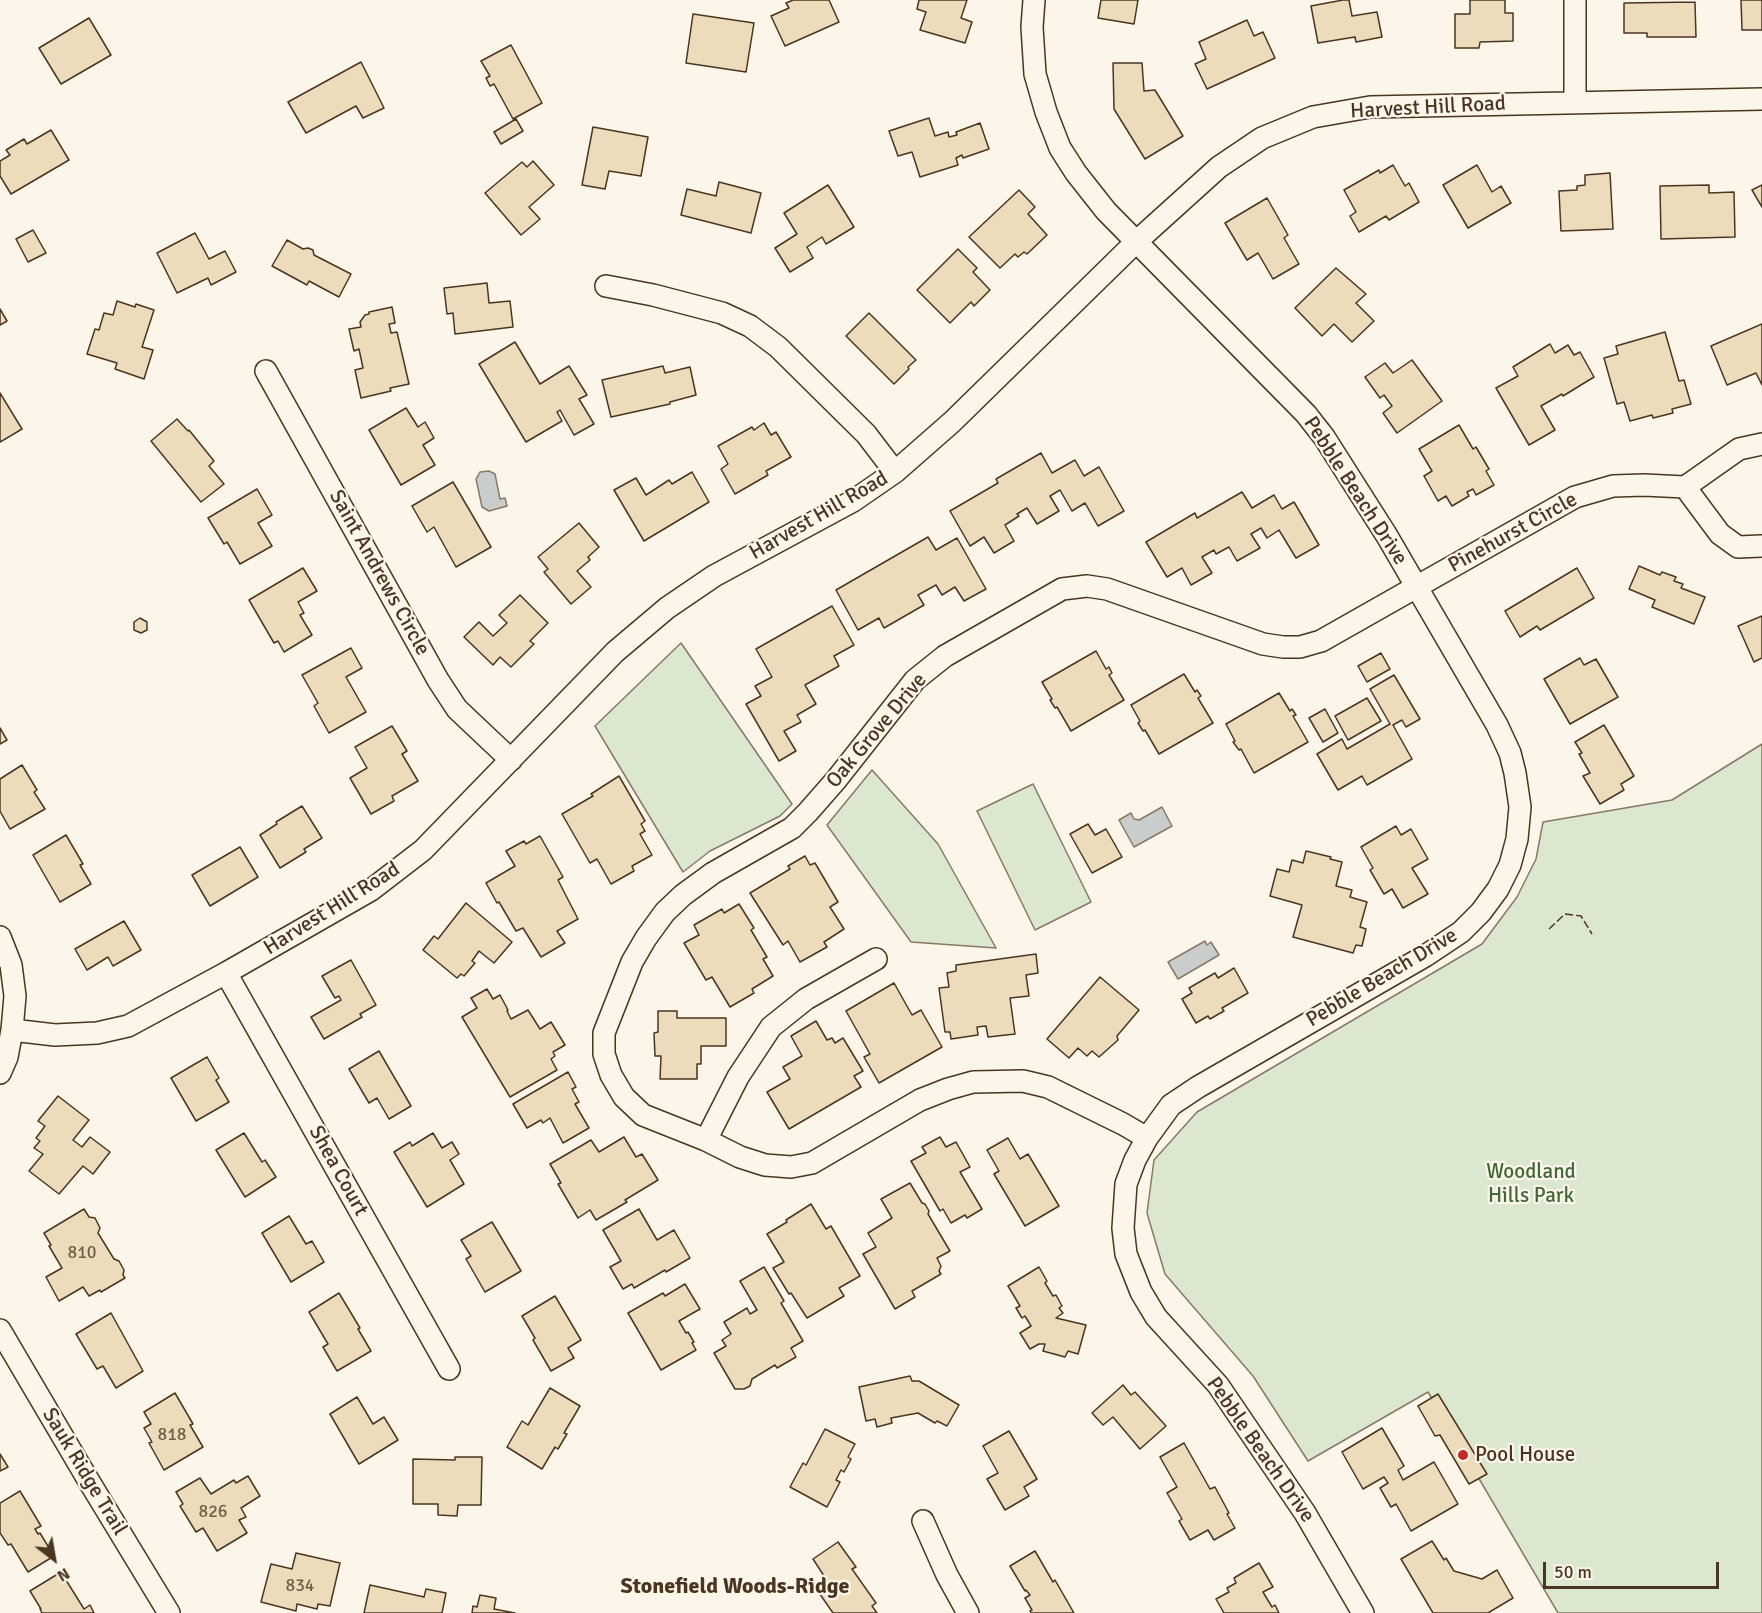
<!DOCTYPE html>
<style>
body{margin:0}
#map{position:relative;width:1762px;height:1613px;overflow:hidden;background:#fbf6e9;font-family:Signika,sans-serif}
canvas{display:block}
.north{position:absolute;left:24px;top:1529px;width:60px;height:60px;-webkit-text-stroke:4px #fbf6e9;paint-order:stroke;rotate:149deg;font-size:16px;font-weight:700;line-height:24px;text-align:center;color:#4a3520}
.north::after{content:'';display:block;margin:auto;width:21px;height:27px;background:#4a3520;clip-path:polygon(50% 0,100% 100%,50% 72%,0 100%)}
.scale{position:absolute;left:1543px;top:1562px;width:176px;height:27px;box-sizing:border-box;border:3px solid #4a3520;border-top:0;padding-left:8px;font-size:18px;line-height:21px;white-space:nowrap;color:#4a3520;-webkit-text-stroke:4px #fbf6e9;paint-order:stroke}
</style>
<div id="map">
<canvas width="1762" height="1613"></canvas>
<div class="north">N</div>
<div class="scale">50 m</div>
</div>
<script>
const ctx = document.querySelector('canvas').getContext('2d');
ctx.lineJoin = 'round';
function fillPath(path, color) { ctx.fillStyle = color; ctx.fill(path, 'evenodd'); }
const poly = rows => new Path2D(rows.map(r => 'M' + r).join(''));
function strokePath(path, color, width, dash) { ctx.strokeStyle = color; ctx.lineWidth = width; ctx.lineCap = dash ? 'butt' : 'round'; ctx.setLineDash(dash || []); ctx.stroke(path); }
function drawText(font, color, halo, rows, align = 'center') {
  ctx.font = font + ' Signika,sans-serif'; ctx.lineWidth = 4.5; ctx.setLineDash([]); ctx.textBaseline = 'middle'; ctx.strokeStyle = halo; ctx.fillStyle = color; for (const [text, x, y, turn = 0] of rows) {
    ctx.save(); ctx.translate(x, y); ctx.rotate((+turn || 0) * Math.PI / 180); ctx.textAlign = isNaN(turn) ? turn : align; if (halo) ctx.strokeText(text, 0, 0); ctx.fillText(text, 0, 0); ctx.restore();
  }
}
const green = poly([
 [681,643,792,804,780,816,710,851,683,872,595,726,681,643],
 [1762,744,1762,1613,1558,1613,1428,1392,1308,1461,1253,1376,1165,1274,1147,1213,1154,1160,1197,1112,1482,944,1517,897,1536,859,1543,822,1672,800,1762,744],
 [872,770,938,844,996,948,911,942,827,825,872,770],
 [1033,784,1091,902,1035,930,977,811,1033,784]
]);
const water = poly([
 [489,471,495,474,500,499,505,498,507,506,489,511,482,507,476,479,480,472,489,471],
 [1162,807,1172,826,1134,847,1119,820,1131,813,1134,819,1139,820,1162,807],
 [1205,941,1207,945,1211,942,1219,955,1178,979,1168,962,1205,941]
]);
const building = poly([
 [793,0,829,0,839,22,785,46,771,16,789,8,786,3,793,0],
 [919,0,967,0,961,18,972,22,965,43,920,30,926,12,917,9,919,0],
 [1101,0,1138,0,1134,24,1098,18,1101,0],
 [1343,0,1349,0,1352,16,1377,12,1382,37,1356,42,1355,37,1318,43,1311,6,1343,0],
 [1470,0,1505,0,1505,13,1513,13,1513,41,1480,42,1479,48,1455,48,1455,14,1470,14,1470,0],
 [1741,0,1762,0,1762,30,1742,30,1741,0],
 [1695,2,1696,37,1647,37,1647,33,1624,33,1624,3,1695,2],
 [693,14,754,23,746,72,686,63,693,14],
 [89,18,111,55,61,84,39,48,89,18],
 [1247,20,1254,36,1263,32,1275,58,1207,89,1195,64,1206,59,1199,42,1247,20],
 [511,45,542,103,513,119,494,84,490,86,486,78,490,76,481,61,511,45],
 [361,62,384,108,363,118,356,106,306,133,288,102,361,62],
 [1113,63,1142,63,1144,91,1155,90,1183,136,1145,159,1114,109,1113,63],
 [929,118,935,136,948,132,949,137,957,135,956,132,980,123,989,149,963,158,962,155,956,158,958,165,920,177,912,152,898,156,889,131,929,118],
 [516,119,523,131,501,144,494,132,516,119],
 [593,127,648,137,641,176,609,171,605,189,582,185,593,127],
 [51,130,69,160,11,194,0,176,0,161,10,155,6,150,24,139,27,144,51,130],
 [533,161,554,185,529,207,540,219,521,235,485,193,522,162,527,167,533,161],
 [1393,165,1405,186,1409,183,1419,202,1389,220,1386,216,1359,232,1350,216,1356,212,1344,190,1379,170,1380,173,1393,165],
 [1477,165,1492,192,1501,186,1511,203,1468,228,1443,185,1477,165],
 [1610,173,1613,229,1561,231,1559,191,1577,190,1577,186,1585,185,1585,175,1610,173],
 [719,182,761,193,751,233,681,215,687,189,716,196,719,182],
 [828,185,854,227,826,244,822,237,807,247,813,258,790,272,775,248,797,234,784,213,828,185],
 [1709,185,1709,193,1734,192,1735,237,1661,239,1660,186,1709,185],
 [1762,185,1762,207,1752,190,1762,185],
 [1019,190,1035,207,1028,214,1047,235,1027,254,1024,252,1018,257,1015,254,1000,268,969,237,1019,190],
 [1267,198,1288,235,1284,238,1299,264,1273,279,1258,253,1247,260,1225,223,1267,198],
 [33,230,46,253,28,262,16,239,33,230],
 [195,233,209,259,225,251,236,272,211,285,208,278,177,293,157,253,195,233],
 [287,240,303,249,308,248,313,250,314,255,351,274,339,297,309,281,307,285,272,266,287,240],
 [958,249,977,268,973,272,990,290,974,306,971,302,950,323,917,290,958,249],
 [1336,268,1366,294,1356,303,1374,321,1352,342,1334,324,1322,336,1295,308,1336,268],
 [487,283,489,303,510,301,513,327,455,334,453,313,447,314,444,288,487,283],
 [117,301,135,307,136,304,154,310,142,347,153,350,144,379,115,369,117,363,87,354,95,329,99,330,104,313,113,315,117,301],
 [392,307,395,323,389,324,391,333,397,332,409,384,390,388,391,391,361,398,355,370,363,368,359,349,354,351,349,329,361,327,360,322,365,315,369,314,369,312,392,307],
 [0,309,7,321,0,325,0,309],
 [869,313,916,360,908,367,909,369,894,384,846,336,869,313],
 [1762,324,1762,385,1756,373,1727,385,1711,346,1762,324],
 [1665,332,1679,381,1684,380,1691,404,1672,409,1673,413,1653,418,1652,415,1630,421,1624,402,1617,404,1604,358,1618,354,1616,346,1665,332],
 [515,342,540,384,569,366,587,395,579,399,594,424,574,435,560,410,557,412,562,421,526,442,479,364,515,342],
 [1550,344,1555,353,1568,345,1574,355,1580,352,1594,377,1563,396,1562,394,1541,406,1555,430,1529,445,1496,388,1518,376,1513,367,1550,344],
 [1412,360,1442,401,1397,433,1383,413,1392,406,1384,395,1380,398,1365,377,1385,363,1393,373,1412,360],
 [663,366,665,373,690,367,696,395,670,402,670,404,611,417,602,380,663,366],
 [0,393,22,429,0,442,0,393],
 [406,408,418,427,425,422,434,438,423,445,435,465,401,485,369,430,406,408],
 [177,419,188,431,189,430,214,461,209,466,224,484,201,502,151,441,177,419],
 [764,423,771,435,776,432,791,457,766,471,768,475,735,494,721,469,728,464,718,446,752,427,754,430,764,423],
 [1459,425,1473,449,1476,447,1489,469,1486,471,1494,485,1476,495,1473,489,1467,492,1469,496,1452,506,1446,496,1438,501,1424,476,1432,471,1419,449,1459,425],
 [1041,453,1052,473,1075,460,1084,476,1099,467,1124,511,1098,526,1085,503,1072,511,1060,490,1050,496,1059,511,1037,524,1027,508,1017,514,1019,516,1005,525,1014,541,994,553,984,537,970,546,950,511,998,483,996,479,1041,453],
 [692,472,709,502,644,541,614,490,636,478,646,495,669,480,672,484,692,472],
 [453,482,491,547,456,567,434,527,427,532,412,506,453,482],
 [257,489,272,515,258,523,272,546,240,564,227,542,224,544,208,518,257,489],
 [1242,492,1252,508,1274,495,1282,509,1294,502,1319,545,1296,558,1279,530,1267,538,1261,528,1251,534,1260,548,1237,561,1229,547,1216,554,1214,550,1202,557,1212,573,1191,585,1182,568,1167,577,1146,542,1195,513,1197,518,1242,492],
 [579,523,599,547,588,557,590,560,577,571,591,587,571,604,544,572,548,569,538,557,579,523],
 [928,537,936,550,957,538,986,589,964,601,955,587,942,595,936,585,918,595,924,605,884,628,879,618,858,630,836,590,928,537],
 [1639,566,1660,575,1662,572,1676,577,1674,581,1683,584,1681,588,1705,597,1694,624,1652,607,1655,600,1629,589,1639,566],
 [303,568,317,591,298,602,304,613,300,615,312,635,284,652,278,641,274,643,249,600,303,568],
 [1577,568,1594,598,1540,630,1537,626,1520,637,1505,611,1577,568],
 [520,595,548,623,530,641,534,644,511,667,500,657,493,665,464,637,479,622,493,636,507,623,499,615,520,595],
 [832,606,854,645,834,656,839,666,805,685,816,704,797,715,801,722,784,731,796,751,779,761,746,704,761,696,755,686,772,677,756,649,832,606],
 [1762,616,1762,658,1754,662,1738,626,1762,616],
 [140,618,147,622,147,630,141,633,134,630,134,622,140,618],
 [351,648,362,668,346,677,366,712,329,733,314,706,318,703,302,675,351,648],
 [1096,651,1106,669,1109,667,1112,673,1109,675,1124,700,1071,731,1057,707,1055,708,1050,700,1052,699,1042,682,1096,651],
 [1381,653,1390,669,1367,682,1358,666,1381,653],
 [1580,658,1584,665,1596,659,1618,697,1570,724,1544,679,1580,658],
 [1184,674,1195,692,1197,690,1201,696,1198,698,1213,723,1159,754,1145,730,1143,731,1138,723,1140,721,1131,705,1184,674],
 [1394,675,1420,719,1406,727,1402,720,1393,725,1412,759,1367,785,1362,776,1338,790,1317,754,1342,739,1347,749,1390,724,1370,689,1394,675],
 [1279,693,1290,711,1292,709,1296,715,1293,716,1308,742,1254,773,1241,749,1239,750,1233,742,1235,741,1226,724,1279,693],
 [1367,698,1381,721,1348,740,1335,716,1367,698],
 [1325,709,1338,733,1323,742,1309,718,1325,709],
 [1604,725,1634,776,1621,784,1624,790,1600,804,1583,776,1590,773,1579,754,1582,753,1575,742,1604,725],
 [392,726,407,751,402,754,418,781,392,796,394,801,371,814,350,778,367,768,355,747,392,726],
 [0,728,7,740,0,744,0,728],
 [22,765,37,790,34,792,45,809,10,829,0,811,0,779,22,765],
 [619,776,645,821,641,824,645,831,640,834,652,855,632,866,634,871,611,884,597,859,590,863,562,814,593,796,591,794,619,776],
 [302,806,322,838,304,849,306,852,280,868,260,835,277,824,276,822,302,806],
 [1088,824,1095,835,1106,829,1122,857,1092,873,1070,834,1088,824],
 [1396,826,1401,835,1411,829,1428,859,1412,868,1428,894,1403,908,1392,889,1384,894,1370,870,1373,868,1361,847,1396,826],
 [66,835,83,864,80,865,91,884,60,902,33,855,66,835],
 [540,836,563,877,558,880,578,919,557,931,565,943,541,957,523,928,516,931,499,902,497,903,486,883,515,866,506,851,524,841,526,844,540,836],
 [240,847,258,877,210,906,192,875,240,847],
 [1306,851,1331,857,1330,859,1342,862,1336,886,1352,890,1350,897,1367,902,1360,927,1366,929,1362,946,1356,945,1353,953,1293,937,1302,905,1270,896,1277,869,1289,872,1292,860,1303,863,1306,851],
 [805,856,810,865,815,863,838,902,830,907,844,929,824,942,827,947,800,962,788,941,783,945,750,893,790,869,788,866,805,856],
 [466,903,512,942,494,963,479,951,472,961,475,963,464,976,461,974,457,978,423,950,434,936,438,939,466,903],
 [739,904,754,928,751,930,767,957,763,959,773,976,752,989,754,993,730,1007,712,977,706,980,684,943,699,935,694,925,722,909,724,913,739,904],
 [124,921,141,950,113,966,108,957,87,970,75,949,124,921],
 [1036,954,1038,973,1026,975,1029,996,1010,998,1015,1034,988,1037,986,1026,977,1027,978,1035,951,1039,950,1032,945,1032,939,988,949,987,947,973,956,971,956,965,1036,954],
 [351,960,376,1005,360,1014,362,1017,324,1039,311,1017,341,1000,339,996,335,998,322,976,351,960],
 [1234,968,1248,993,1222,1008,1224,1011,1210,1019,1208,1016,1196,1023,1182,999,1192,993,1189,988,1215,973,1218,978,1234,968],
 [1100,977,1139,1010,1117,1036,1118,1040,1099,1057,1092,1051,1087,1056,1078,1048,1069,1058,1047,1039,1100,977],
 [894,983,912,1015,921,1010,942,1047,879,1083,864,1057,870,1054,846,1011,894,983],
 [487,989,493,999,500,995,508,1010,507,1011,511,1019,528,1010,540,1029,551,1022,565,1045,553,1052,555,1056,551,1059,557,1070,510,1097,462,1017,477,1008,471,998,487,989],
 [658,1011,677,1011,677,1018,726,1018,726,1046,701,1046,701,1064,697,1064,697,1079,660,1079,661,1056,655,1056,654,1033,658,1032,658,1011],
 [816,1021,827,1040,832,1038,835,1043,843,1038,863,1071,854,1076,861,1087,789,1129,767,1092,790,1079,783,1067,802,1056,791,1036,816,1021],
 [379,1051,411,1106,389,1119,377,1098,369,1103,349,1069,379,1051],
 [207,1057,219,1078,216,1080,229,1102,196,1121,171,1078,207,1057],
 [568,1072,576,1087,572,1089,579,1102,575,1104,589,1128,563,1143,550,1118,543,1123,541,1120,527,1128,513,1104,568,1072],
 [58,1096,89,1120,73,1140,82,1147,90,1137,110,1152,93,1174,83,1166,59,1194,29,1171,43,1154,34,1148,40,1141,36,1138,45,1126,38,1121,58,1096],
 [244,1133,262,1162,265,1160,276,1177,245,1197,216,1150,244,1133],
 [433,1133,442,1148,452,1142,459,1154,450,1160,464,1184,427,1207,394,1152,410,1142,412,1146,433,1133],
 [624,1137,636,1157,642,1154,658,1180,625,1200,627,1202,596,1220,590,1210,578,1218,558,1184,561,1183,550,1164,591,1140,599,1152,624,1137],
 [940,1137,946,1147,956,1142,970,1167,960,1172,982,1209,967,1218,965,1215,951,1223,943,1209,940,1211,911,1161,926,1153,922,1147,940,1137],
 [1008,1138,1020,1159,1028,1154,1059,1206,1025,1226,994,1174,999,1171,987,1150,1008,1138],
 [910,1183,922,1203,925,1204,929,1211,928,1214,950,1251,937,1258,941,1266,939,1271,941,1274,912,1291,915,1297,895,1309,863,1254,876,1247,868,1233,892,1218,881,1199,910,1183],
 [811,1204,826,1229,831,1226,860,1276,839,1288,844,1296,807,1318,791,1293,789,1294,773,1268,784,1262,767,1234,787,1222,786,1220,811,1204],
 [84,1209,89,1217,95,1218,100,1228,98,1233,114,1259,119,1261,124,1270,123,1275,125,1278,101,1292,100,1290,89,1296,83,1287,59,1301,46,1277,62,1268,49,1246,51,1245,44,1233,84,1209],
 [639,1209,657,1240,674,1230,690,1258,666,1272,665,1270,634,1288,632,1284,623,1289,610,1267,621,1261,603,1230,639,1209],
 [289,1216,306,1244,312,1241,324,1262,291,1282,262,1233,289,1216],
 [492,1222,521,1271,485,1292,466,1259,471,1256,461,1240,492,1222],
 [764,1267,784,1301,781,1303,803,1341,791,1348,796,1357,777,1368,775,1365,752,1379,750,1386,744,1389,735,1389,714,1353,726,1346,722,1340,731,1334,724,1322,747,1308,750,1314,757,1310,740,1281,764,1267],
 [1039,1267,1047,1281,1045,1283,1053,1296,1056,1295,1062,1306,1059,1308,1063,1313,1056,1318,1086,1325,1078,1354,1068,1351,1065,1357,1043,1351,1045,1344,1039,1344,1030,1349,1020,1333,1031,1326,1025,1316,1022,1318,1016,1308,1020,1306,1008,1286,1039,1267],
 [685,1284,700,1309,679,1321,686,1333,688,1332,694,1342,692,1343,696,1350,661,1370,628,1313,663,1293,665,1296,685,1284],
 [339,1293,360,1328,358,1329,371,1351,337,1371,323,1347,328,1344,309,1312,339,1293],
 [555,1296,581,1340,568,1348,574,1358,551,1371,533,1340,535,1338,522,1316,555,1296],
 [111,1313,143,1371,116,1388,103,1366,97,1369,76,1334,111,1313],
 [910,1376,912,1381,919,1381,959,1405,947,1426,937,1421,935,1423,918,1413,891,1418,892,1423,877,1427,875,1419,866,1421,859,1387,910,1376],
 [1123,1385,1131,1395,1135,1392,1166,1426,1140,1449,1113,1417,1103,1425,1092,1413,1123,1385],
 [550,1388,580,1406,564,1433,567,1434,558,1449,555,1447,542,1469,507,1447,522,1421,528,1425,550,1388],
 [175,1393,193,1424,190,1425,203,1447,164,1470,149,1443,152,1442,144,1428,151,1424,144,1412,175,1393],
 [1438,1394,1487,1474,1469,1484,1440,1435,1435,1436,1418,1406,1438,1394],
 [357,1397,373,1424,384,1417,398,1440,359,1464,330,1414,357,1397],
 [1382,1428,1404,1466,1398,1470,1403,1480,1434,1462,1458,1504,1411,1531,1396,1504,1391,1507,1380,1488,1388,1483,1384,1477,1363,1489,1342,1452,1382,1428],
 [825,1429,855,1444,848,1457,851,1459,844,1472,841,1470,836,1480,840,1482,827,1507,790,1487,803,1463,806,1465,825,1429],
 [1009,1431,1037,1479,1024,1487,1029,1496,1005,1510,987,1479,998,1473,983,1446,1009,1431],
 [1184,1443,1210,1489,1215,1487,1229,1513,1227,1514,1235,1528,1214,1540,1208,1530,1190,1540,1179,1521,1182,1519,1167,1493,1177,1487,1160,1457,1184,1443],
 [0,1454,8,1467,0,1471,0,1454],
 [455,1457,482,1457,481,1505,458,1505,457,1516,438,1515,438,1504,413,1504,413,1459,455,1460,455,1457],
 [248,1476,260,1496,241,1508,246,1517,239,1520,247,1533,217,1551,203,1528,196,1532,180,1506,183,1504,176,1492,200,1478,211,1494,234,1480,236,1483,248,1476],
 [20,1491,41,1526,35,1529,38,1534,40,1533,54,1556,28,1572,11,1544,8,1545,0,1533,0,1503,20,1491],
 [1432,1541,1444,1560,1446,1558,1454,1571,1482,1579,1497,1570,1513,1598,1488,1613,1433,1613,1401,1559,1432,1541],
 [838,1542,856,1567,852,1569,876,1603,872,1606,877,1613,833,1613,817,1590,828,1582,813,1559,838,1542],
 [1035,1551,1053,1582,1055,1580,1074,1613,1031,1613,1030,1611,1032,1610,1025,1598,1030,1595,1026,1590,1025,1591,1010,1566,1035,1551],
 [296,1553,340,1563,330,1606,318,1604,317,1609,297,1604,296,1611,261,1602,271,1564,292,1569,296,1553],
 [1259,1563,1273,1587,1263,1592,1272,1607,1275,1605,1279,1613,1224,1613,1216,1599,1229,1592,1227,1588,1236,1583,1234,1578,1259,1563],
 [61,1572,84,1609,90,1605,94,1613,42,1613,40,1609,41,1609,30,1591,61,1572],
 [370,1585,424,1597,426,1589,446,1593,442,1613,364,1613,370,1585],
 [480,1595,496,1598,494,1609,515,1613,472,1613,473,1606,477,1607,480,1595]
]);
const minor = poly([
 [1034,0,1032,27,1035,74,1046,112,1060,148,1076,173,1106,211,1306,414,1324,437,1387,536,1497,725,1510,753,1515,773,1520,807,1517,839,1510,865,1498,889,1481,912,1461,932,1425,956,1198,1087,1171,1105,1147,1138,1135,1160,1126,1184,1123,1228,1126,1254,1141,1292,1156,1317,1218,1385,1305,1513,1363,1613],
 [1575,0,1575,102],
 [606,286,653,295,722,313,750,326,778,347,866,434,895,472],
 [266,371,438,680,457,709,511,760],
 [1685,487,1720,534,1738,547,1762,546],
 [0,937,11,965,15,996,12,1030,7,1057,0,1073],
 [226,973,449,1369],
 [12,1030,55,1035,97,1033,128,1026,226,973,371,890,423,850,615,652,667,608,714,576,853,501,895,472,952,422,1136,242,1219,167,1262,138,1313,117,1370,107,1762,99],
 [1147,1138,1123,1124,1048,1087,1023,1081,973,1082,948,1089,920,1100,812,1163,791,1167,765,1165,740,1157,706,1140,643,1115,624,1097,611,1075,604,1054,604,1033,632,962,646,938,665,912,683,895,713,873,792,828,808,812,836,780,915,680,945,656,1062,589,1087,586,1107,589,1263,644,1283,647,1300,647,1321,641,1575,497,1613,486,1644,485,1685,487,1739,449,1762,444],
 [706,1140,738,1077,771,1027,806,999,876,959],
 [0,1330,90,1483,169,1613],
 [923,1521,947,1575,968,1613]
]);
const fence = poly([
 [1549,929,1565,914,1581,916,1592,934]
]);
const markers = [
 [1463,1455,6,"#c62828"]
];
const numberNames = [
 ["810",82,1253],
 ["818",172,1435],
 ["826",213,1512],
 ["834",300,1586]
];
const streetNames = [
 ["Harvest Hill Road",1428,108,-3],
 ["Pebble Beach Drive",1355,491,57],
 ["Harvest Hill Road",819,516,-30],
 ["Pinehurst Circle",1513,533,-29],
 ["Saint Andrews Circle",379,573,61],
 ["Oak Grove Drive",877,731,-50],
 ["Harvest Hill Road",332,909,-32],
 ["Pebble Beach Drive",1382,978,-31],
 ["Shea Court",338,1171,61],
 ["Pebble Beach Drive",1260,1450,55],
 ["Sauk Ridge Trail",84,1472,59]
];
const parkNames = [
 ["Woodland",1531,1172],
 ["Hills Park",1531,1196]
];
const poiNames = [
 ["Pool House",1475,1455]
];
const neighbourhoodNames = [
 ["Stonefield Woods-Ridge",735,1587]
];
fillPath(green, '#dce7d0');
strokePath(green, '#887966', 1.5);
fillPath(water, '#c9cecd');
strokePath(water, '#887966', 1.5);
fillPath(building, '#ecdcbc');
strokePath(building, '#4a3520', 1.5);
strokePath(minor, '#4a3520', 24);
strokePath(minor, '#fbf6e9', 21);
strokePath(fence, '#4a3520', 1.5, [8, 3]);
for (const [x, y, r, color] of markers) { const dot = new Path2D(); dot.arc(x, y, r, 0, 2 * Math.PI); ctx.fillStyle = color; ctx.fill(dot); strokePath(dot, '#fbf6e9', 2); }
drawText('18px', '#725f47', null, numberNames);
drawText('21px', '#4a3520', '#fbf6e9', streetNames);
drawText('21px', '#436837', '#fbf6e9', parkNames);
drawText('21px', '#4a3520', '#fbf6e9', poiNames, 'left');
drawText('bold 22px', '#4a3520', '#fbf6e9', neighbourhoodNames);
</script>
